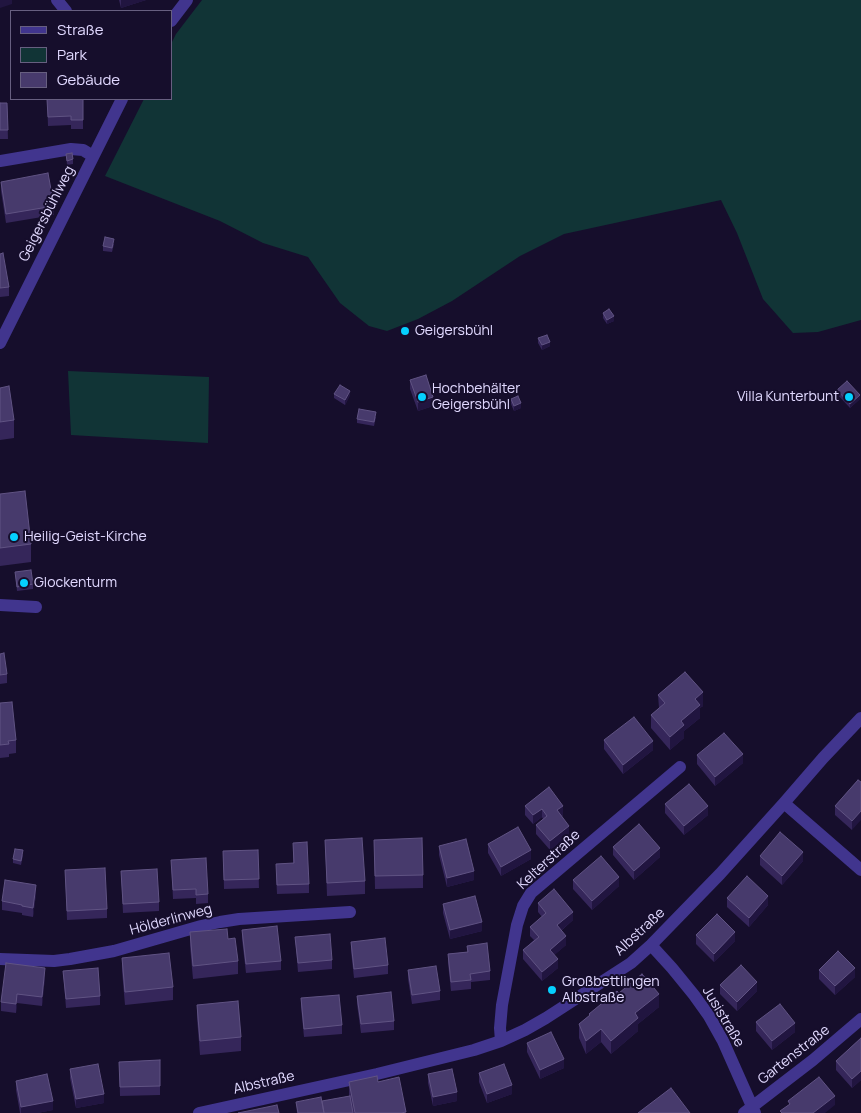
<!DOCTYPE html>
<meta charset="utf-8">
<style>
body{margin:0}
#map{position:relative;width:861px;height:1113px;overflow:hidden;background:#160e2c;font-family:Manrope,sans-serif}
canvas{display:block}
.legend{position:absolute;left:10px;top:10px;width:162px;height:90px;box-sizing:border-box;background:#160e2c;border:1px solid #675f80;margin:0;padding:6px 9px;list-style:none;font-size:15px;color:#e1d9ff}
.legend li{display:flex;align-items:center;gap:10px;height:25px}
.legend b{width:25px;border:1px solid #675f80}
</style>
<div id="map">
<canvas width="861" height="1113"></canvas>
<ul class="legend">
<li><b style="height:6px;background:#41358e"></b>Straße</li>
<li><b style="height:14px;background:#113436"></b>Park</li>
<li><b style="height:14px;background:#473a6c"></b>Gebäude</li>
</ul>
</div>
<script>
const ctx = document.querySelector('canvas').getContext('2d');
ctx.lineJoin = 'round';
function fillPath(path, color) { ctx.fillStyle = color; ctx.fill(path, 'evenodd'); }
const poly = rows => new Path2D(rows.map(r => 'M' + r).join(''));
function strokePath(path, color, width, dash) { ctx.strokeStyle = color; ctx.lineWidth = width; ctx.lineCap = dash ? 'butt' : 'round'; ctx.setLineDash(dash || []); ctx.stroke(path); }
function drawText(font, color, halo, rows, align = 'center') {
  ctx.font = font + ' Manrope,sans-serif'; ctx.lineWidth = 4; ctx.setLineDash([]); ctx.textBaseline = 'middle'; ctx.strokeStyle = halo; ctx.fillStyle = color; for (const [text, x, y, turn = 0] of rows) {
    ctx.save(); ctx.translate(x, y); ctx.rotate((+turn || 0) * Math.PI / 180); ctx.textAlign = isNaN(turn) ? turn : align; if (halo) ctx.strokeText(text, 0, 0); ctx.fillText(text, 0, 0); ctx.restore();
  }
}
const green = poly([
 [202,0,861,0,861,320,818,332,793,333,763,299,737,233,721,200,564,234,520,256,452,301,418,319,387,331,369,326,340,303,308,257,263,243,220,221,105,176,144,99,171,99,171,44,176,34],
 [68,371,209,377,208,443,71,435]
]);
const minor = poly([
 [57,0,66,11],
 [171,21,187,0],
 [0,161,71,149,83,150,93,156],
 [0,343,122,99],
 [0,605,36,607],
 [784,803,861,870],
 [651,945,672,968,694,995,709,1016,723,1041,755,1113],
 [0,959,54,961,70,959,114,951,201,926,220,922,239,919,350,912],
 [501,1041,500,1028,502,1005,517,925,523,906,531,893,680,767],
 [199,1113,377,1074,474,1050,501,1041,525,1030,546,1018,631,963,651,945,720,874,784,803,823,758,861,718],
 [744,1113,813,1060,861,1019]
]);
const wall = poly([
 [119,0,146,0,121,8],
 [47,99,83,99,83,129,71,129,71,125,48,126],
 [0,103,7,103,8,139,0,139],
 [66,154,73,159,73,164,67,165],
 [1,182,54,206,54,215,6,223,1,191],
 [114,244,112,252,103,251,103,246],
 [0,254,9,287,9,296,0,297],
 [603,313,614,321,607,324,603,318],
 [538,338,550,346,542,350,538,343],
 [410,380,433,406,418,411,410,389],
 [0,388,14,420,14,438,0,440],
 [837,390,860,399,850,408,837,394],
 [334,394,350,395,345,405,334,398],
 [511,399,521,408,514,411,511,404],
 [376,417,374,426,357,423,357,419],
 [0,494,31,544,31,562,0,566],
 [15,572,33,584,33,589,17,591],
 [0,654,7,674,7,683,0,684],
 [658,695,703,706,700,708,700,718,684,731,684,738,670,750,651,728,651,715,659,708],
 [0,703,16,740,16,753,9,754,9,757,0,758],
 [604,740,653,750,623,774,604,749],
 [697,755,743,763,715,786,697,764],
 [858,780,852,830,835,815,835,806],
 [549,787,563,815,562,816,569,835,550,850,536,834,536,825,543,819,542,817,533,824,525,815,525,806],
 [665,804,708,815,684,835,665,813],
 [325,840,365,881,365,894,327,896],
 [374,840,423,875,423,888,375,889],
 [293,843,309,884,309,893,277,894,276,873,293,863],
 [488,844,531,859,501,876,488,853],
 [439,846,474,880,447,887,439,855],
 [613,847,660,857,634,880,613,855],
 [258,850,259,888,224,889,223,851],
 [23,855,21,865,13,863,13,859],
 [760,856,803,861,782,885,760,865],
 [171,860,208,894,208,903,196,904,196,898,173,899],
 [65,870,107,909,107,918,67,920],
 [121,871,159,902,159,911,123,913],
 [573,880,619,886,592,910,573,889],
 [36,894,33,917,22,915,22,913,2,910,2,901],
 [727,898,768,905,749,927,727,907],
 [538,903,573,920,561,931,566,945,554,955,558,968,542,981,523,959,523,950,534,940,530,936,530,927,542,917,538,912],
 [443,904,482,931,450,939,443,913],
 [242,930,281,961,281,970,246,973,242,939],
 [190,932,228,939,238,961,238,974,193,979,190,946],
 [696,935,735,941,714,962,696,944],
 [295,937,332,960,332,969,298,972],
 [351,942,388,965,388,974,354,978,351,951],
 [467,946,490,971,490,980,471,982,471,989,451,991,448,963,448,954,467,952],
 [122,958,173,987,173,1000,125,1005,122,971],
 [408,970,440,991,440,1000,412,1004,408,979],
 [819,970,855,977,835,995,819,979],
 [63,971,100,996,100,1005,66,1008],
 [45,977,42,1006,17,1003,16,1013,1,1011,1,1002],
 [720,985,757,991,737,1011,720,994],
 [619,993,659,1007,638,1024,638,1031,611,1054,601,1042,586,1054,579,1038,579,1024,589,1016,589,1014],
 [357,996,394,1021,394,1030,361,1033,357,1004],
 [301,998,342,1025,342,1034,304,1037,301,1007],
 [197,1005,241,1037,241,1051,200,1055,197,1018],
 [756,1022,795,1032,772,1050,756,1031],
 [861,1038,861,1080,852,1088,836,1070,836,1061],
 [527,1043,564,1068,540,1079,527,1052],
 [160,1060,160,1095,120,1096,119,1062],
 [70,1069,104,1103,76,1108,70,1078],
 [479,1073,512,1094,487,1103,479,1082],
 [428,1074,457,1101,433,1106,428,1083],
 [16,1081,53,1110,37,1113,20,1113,16,1090],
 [349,1082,378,1082,406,1113,297,1113,296,1102,322,1101,349,1096]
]);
const shadedWall = poly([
 [0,0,12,0,12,4,0,8],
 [121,0,146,0,121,8],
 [614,316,614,321,607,324,607,320],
 [550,342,550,346,542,350,542,345],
 [350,391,350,395,345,405,345,400],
 [860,395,860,399,850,408,850,404],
 [433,397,433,406,418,411,418,402],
 [521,403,521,408,514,411,514,406],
 [703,692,703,706,700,708,700,718,684,731,684,738,670,750,670,737,695,699],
 [653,741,653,750,623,774,623,765],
 [743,754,743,763,715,786,715,777],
 [563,806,563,815,557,819,557,810],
 [708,806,708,815,684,835,684,826],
 [542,809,542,817,533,824,533,815],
 [861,811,861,820,852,830,852,821],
 [569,826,569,835,550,850,550,841],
 [660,848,660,857,634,880,634,871],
 [531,850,531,859,501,876,501,867],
 [803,852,803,861,782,885,782,876],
 [474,871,474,880,447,887,447,878],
 [619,877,619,886,592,910,592,901],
 [36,885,36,894,33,917,33,908],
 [768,896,768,905,749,927,749,918],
 [573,912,573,920,557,934,557,925],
 [482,922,482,931,450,939,450,930],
 [735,932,735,941,714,962,714,954],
 [566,936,566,945,550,959,550,950],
 [558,959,558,968,542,981,542,972],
 [45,968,45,977,42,1006,42,997],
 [855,968,855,977,835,995,835,986],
 [757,982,757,991,737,1011,737,1002],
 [17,994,17,1003,16,1013,16,1004],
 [659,994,659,1007,638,1024,638,1031,611,1054,611,1041,635,1013],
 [795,1023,795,1032,772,1050,772,1041],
 [601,1029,601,1042,586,1054,586,1041],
 [564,1059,564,1068,540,1079,540,1070],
 [861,1071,861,1080,852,1088,852,1079],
 [512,1085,512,1094,487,1103,487,1094],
 [457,1092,457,1101,433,1106,433,1097],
 [104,1094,104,1103,76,1108,76,1099],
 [835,1096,835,1105,825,1113,813,1113],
 [53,1101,53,1110,37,1113,21,1113,21,1107]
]);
const building = poly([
 [47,99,83,99,83,120,71,120,71,116,48,117,47,99],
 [0,103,7,103,8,130,0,130,0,103],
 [72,153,73,159,67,161,66,154,72,153],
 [48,173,54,206,6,214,1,182,48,173],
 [105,237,114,239,112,248,103,246,105,237],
 [3,253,9,287,0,288,0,254,3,253],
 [609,309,614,316,607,320,603,313,609,309],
 [547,335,550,342,542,345,538,338,547,335],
 [426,375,433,397,418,402,410,380,426,375],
 [847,381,860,395,850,404,837,390,847,381],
 [340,385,350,391,345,400,334,394,340,385],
 [9,386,14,420,0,422,0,388,9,386],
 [518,396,521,403,514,406,511,399,518,396],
 [359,409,376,412,374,422,357,419,359,409],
 [25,491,31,544,0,548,0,494,25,491],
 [31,570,33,584,17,587,15,572,31,570],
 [4,653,7,674,0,675,0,654,4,653],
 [685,672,703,692,695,699,700,705,681,721,684,725,670,737,651,715,665,703,658,695,685,672],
 [12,702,16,740,8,741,9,744,0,745,0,703,12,702],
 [634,717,653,741,623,765,604,740,634,717],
 [724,733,743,754,715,777,697,755,724,733],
 [858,780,861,782,861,811,852,821,835,806,858,780],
 [689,784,708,806,684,826,665,804,689,784],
 [549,787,563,806,557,810,569,826,550,841,536,825,547,816,542,809,533,815,525,806,549,787],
 [639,824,660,848,634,871,613,847,639,824],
 [518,827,531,850,501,867,488,844,518,827],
 [780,832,803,852,782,876,760,856,780,832],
 [362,838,365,881,327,883,325,840,362,838],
 [422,838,423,875,375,876,374,840,422,838],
 [466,839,474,871,447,878,439,846,466,839],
 [307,842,309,884,277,885,276,864,294,863,293,843,307,842],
 [15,849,23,850,21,861,13,859,15,849],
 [258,850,259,879,224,880,223,851,258,850],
 [601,856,619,877,592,901,573,880,601,856],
 [206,858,208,894,196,895,196,889,173,890,171,860,206,858],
 [105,868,107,909,67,911,65,870,105,868],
 [157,869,159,902,123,904,121,871,157,869],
 [747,876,768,896,749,918,727,898,747,876],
 [5,880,36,885,33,908,22,906,22,905,2,901,5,880],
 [554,889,573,912,557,925,566,936,550,950,558,959,542,972,523,950,539,937,530,927,546,913,538,903,554,889],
 [475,896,482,922,450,930,443,904,475,896],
 [717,914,735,932,714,954,696,935,717,914],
 [277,926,281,961,246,964,242,930,277,926],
 [227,929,228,939,235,938,238,961,193,966,190,932,227,929],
 [330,934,332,960,298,963,295,937,330,934],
 [385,938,388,965,354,969,351,942,385,938],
 [487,943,490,971,470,974,471,980,451,982,448,954,468,952,467,946,487,943],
 [838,951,855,968,835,986,819,970,838,951],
 [169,953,173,987,125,992,122,958,169,953],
 [6,963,45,968,42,997,17,994,16,1004,1,1002,6,963],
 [741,965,757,982,737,1002,720,985,741,965],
 [436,966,440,991,412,995,408,970,436,966],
 [98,968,100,996,66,999,63,971,98,968],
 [642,974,659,994,635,1013,638,1018,611,1041,601,1029,586,1041,579,1024,590,1015,589,1014,617,991,619,993,642,974],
 [391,992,394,1021,361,1024,357,996,391,992],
 [339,995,342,1025,304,1029,301,998,339,995],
 [238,1001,241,1037,200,1041,197,1005,238,1001],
 [780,1004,795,1023,772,1041,756,1022,780,1004],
 [551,1032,564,1059,540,1070,527,1043,551,1032],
 [861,1038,861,1071,852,1079,836,1061,861,1038],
 [160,1060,160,1086,120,1087,119,1062,160,1060],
 [98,1064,104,1094,76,1099,70,1069,98,1064],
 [504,1064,512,1085,487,1094,479,1073,504,1064],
 [452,1069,457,1092,433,1097,428,1074,452,1069],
 [47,1074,53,1101,21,1107,16,1081,47,1074],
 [377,1076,378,1082,399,1077,406,1112,401,1113,355,1113,349,1082,377,1076],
 [819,1077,835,1096,813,1113,782,1113,780,1111,790,1104,788,1101,819,1077],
 [671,1088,690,1113,638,1113,671,1088],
 [350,1096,353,1113,324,1113,322,1101,350,1096],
 [321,1097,324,1113,298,1113,296,1102,321,1097],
 [277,1105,279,1113,238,1113,277,1105]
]);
const markers = [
 [405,331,5,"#05d0ff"],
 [422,397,5,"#05d0ff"],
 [849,397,5,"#05d0ff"],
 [14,537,5,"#05d0ff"],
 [24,583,5,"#05d0ff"],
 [552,990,5,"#05d0ff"]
];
const streetNames = [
 ["Geigersbühlweg",47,214,-63],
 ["Kelterstraße",549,860,-43],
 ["Hölderlinweg",171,920,-15],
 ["Albstraße",640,932,-43],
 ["Jusistraße",723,1017,59],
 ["Gartenstraße",794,1055,-38],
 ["Albstraße",264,1083,-13]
];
const poiNames = [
 ["Geigersbühl",415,331],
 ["Hochbehälter",432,389],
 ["Geigersbühl",432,405],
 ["Villa Kunterbunt",839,397,"right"],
 ["Heilig-Geist-Kirche",24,537],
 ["Glockenturm",34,583],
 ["Großbettlingen",562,982],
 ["Albstraße",562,998]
];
fillPath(green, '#113436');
strokePath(minor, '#41358e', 12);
fillPath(wall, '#35265a');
fillPath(shadedWall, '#211540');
fillPath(building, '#473a6c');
strokePath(building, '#605383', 1);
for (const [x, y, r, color] of markers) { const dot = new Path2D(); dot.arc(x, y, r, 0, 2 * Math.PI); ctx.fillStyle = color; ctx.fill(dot); strokePath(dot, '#160e2c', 2); }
drawText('14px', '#e1d9ff', '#160e2c', streetNames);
drawText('14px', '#e1d9ff', '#160e2c', poiNames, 'left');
</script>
